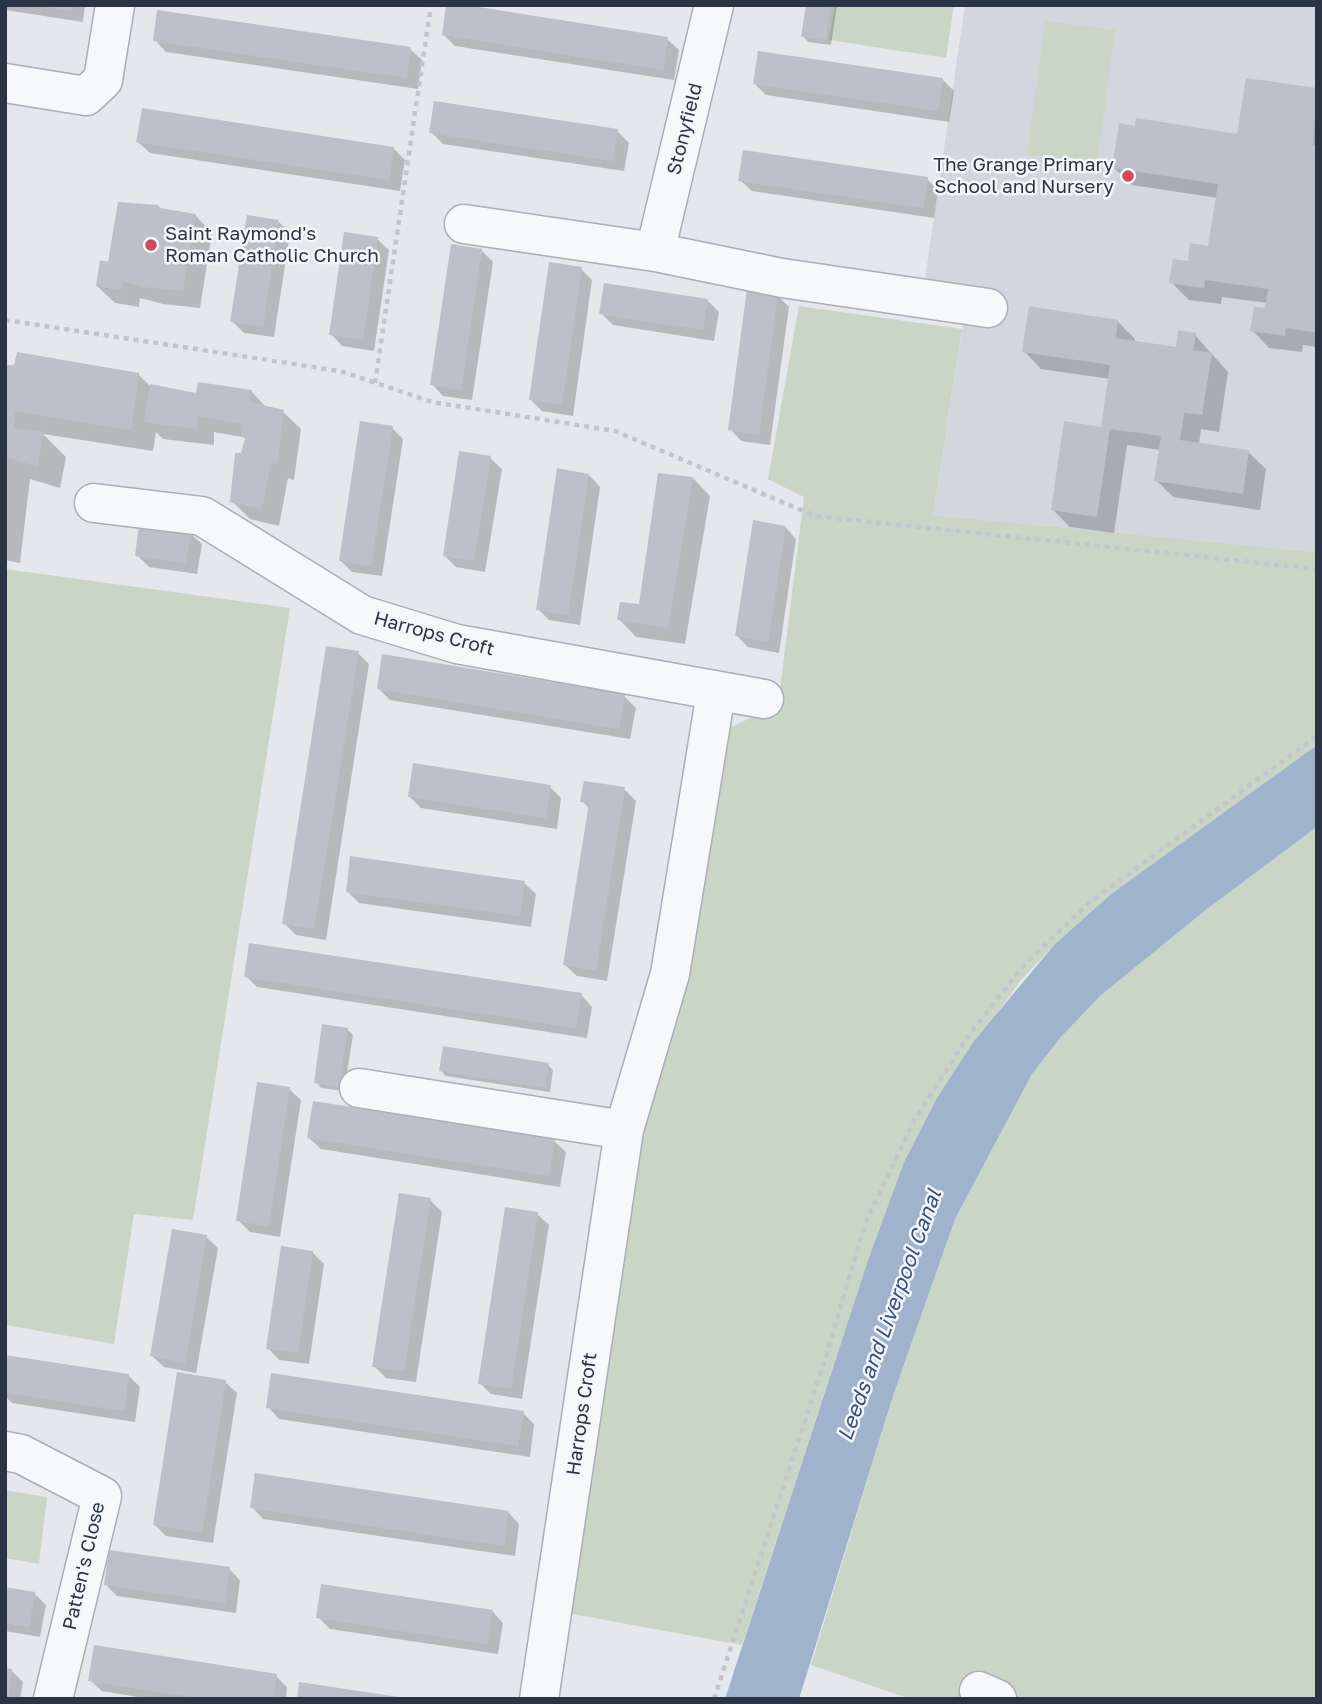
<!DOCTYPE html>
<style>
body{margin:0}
#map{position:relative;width:1322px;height:1704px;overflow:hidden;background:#e4e7ec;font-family:"Golos Text",sans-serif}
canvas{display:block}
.frame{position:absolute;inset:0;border:7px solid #2b3445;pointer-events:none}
</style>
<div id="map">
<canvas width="1322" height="1704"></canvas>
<div class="frame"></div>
</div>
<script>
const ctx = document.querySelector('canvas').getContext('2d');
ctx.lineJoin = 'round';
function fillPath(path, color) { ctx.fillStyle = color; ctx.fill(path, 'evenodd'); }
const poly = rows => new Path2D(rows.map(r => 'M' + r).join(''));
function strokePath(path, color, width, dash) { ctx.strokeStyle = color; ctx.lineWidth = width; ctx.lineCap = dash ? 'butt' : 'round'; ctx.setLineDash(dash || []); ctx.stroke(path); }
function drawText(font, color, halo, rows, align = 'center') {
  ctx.font = font + ' "Golos Text",sans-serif'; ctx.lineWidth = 5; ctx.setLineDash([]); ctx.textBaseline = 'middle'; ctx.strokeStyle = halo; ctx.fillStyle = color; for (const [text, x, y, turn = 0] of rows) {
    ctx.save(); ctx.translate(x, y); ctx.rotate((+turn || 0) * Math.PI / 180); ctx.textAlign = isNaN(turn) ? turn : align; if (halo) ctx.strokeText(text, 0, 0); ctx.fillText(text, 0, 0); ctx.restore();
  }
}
const built = poly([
 [965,5,1317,5,1317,552,933,515,969,287,925,279]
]);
const green = poly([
 [835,5,954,5,946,58,829,40],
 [1045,21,1115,30,1097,164,1027,155],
 [799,306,962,329,933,515,1317,552,1317,745,1111,894,1054,945,1021,980,937,1098,904,1162,868,1260,742,1645,567,1613,634,1128,727,729,778,705,804,497,768,479],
 [5,569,290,608,193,1220,134,1214,114,1344,5,1325],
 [1317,827,1317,1699,911,1699,811,1665,893,1396,955,1219,1032,1074,1061,1037,1100,996,1207,909],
 [5,1490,47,1497,39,1564,5,1558]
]);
const water = poly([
 [1317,745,1317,827,1207,909,1100,996,1061,1037,1032,1074,955,1219,893,1396,799,1699,725,1699,868,1260,904,1162,937,1098,974,1041,1054,945,1111,894]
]);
const shadow = poly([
 [5,5,85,5,83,22,5,10],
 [808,5,837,5,831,45,808,42,803,36],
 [444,35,667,39,679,50,674,80,455,46],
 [155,40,410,49,422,60,418,89,166,52],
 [942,79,954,91,949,122,766,95,755,84],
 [1317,90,1317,347,1303,345,1302,352,1269,348,1252,330,1266,310,1267,303,1222,297,1221,304,1189,300,1171,282,1210,248,1218,198,1132,185,1114,168,1239,136],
 [617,131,629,143,624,171,443,144,431,132],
 [138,142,393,148,405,160,400,191,150,153],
 [927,179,938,190,934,218,752,191,740,180],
 [160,210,195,215,212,233,200,308,163,304,140,298,139,307,115,303,97,286,110,264],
 [279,222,290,233,274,337,244,333,232,321],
 [377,239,389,250,374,351,342,346,331,334],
 [482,251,493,262,472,400,443,396,432,384],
 [581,269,592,280,573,416,542,411,530,399],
 [777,295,789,307,770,445,741,441,730,429],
 [708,301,719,312,714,341,613,325,601,313],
 [1118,322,1135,339,1135,343,1177,349,1195,335,1228,372,1219,432,1201,429,1199,444,1248,452,1266,469,1260,510,1173,497,1156,480,1160,450,1127,445,1114,533,1070,527,1053,510,1102,429,1110,379,1041,369,1024,351],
 [5,366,138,374,152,388,197,395,251,391,268,409,283,412,301,429,294,480,288,478,279,526,250,519,232,501,247,438,214,432,214,445,163,439,156,432,153,451,43,434,66,457,60,488,30,479,20,563,5,560],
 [392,428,403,439,382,576,352,572,340,560],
 [490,458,502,469,485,572,456,567,445,556],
 [589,475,600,487,580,625,549,620,538,609],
 [693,478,710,496,685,644,636,637,619,619,640,606],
 [785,527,796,539,779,653,748,647,736,635],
 [190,533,202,544,197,574,149,567,137,555],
 [358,653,369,664,326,940,296,935,284,923],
 [379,689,624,696,636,708,630,739,390,700],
 [550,787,561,798,557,829,421,808,410,797],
 [624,789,636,801,607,981,577,976,565,965,590,809,582,801],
 [524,883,536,894,531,927,359,903,347,891],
 [246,976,581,995,592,1007,587,1038,257,987],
 [347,1029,353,1035,344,1091,321,1088,316,1082],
 [548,1065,553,1070,550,1092,446,1076,441,1071],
 [289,1089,301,1100,280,1237,250,1232,238,1220],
 [309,1138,554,1141,566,1152,560,1187,321,1149],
 [430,1200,442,1212,416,1382,386,1378,374,1366],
 [537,1214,549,1225,522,1399,491,1394,480,1383],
 [206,1237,218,1248,196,1373,164,1367,152,1356],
 [312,1252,324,1264,309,1364,279,1360,268,1348],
 [5,1363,128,1375,140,1387,135,1422,12,1403,5,1396],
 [225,1382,237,1393,213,1543,166,1536,155,1525],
 [268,1407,523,1413,534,1424,530,1457,279,1419],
 [252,1507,508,1512,519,1524,515,1556,263,1519],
 [229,1569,240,1580,236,1613,117,1596,106,1585],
 [5,1588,34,1593,46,1605,40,1637,5,1631],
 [492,1611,503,1623,498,1654,330,1629,318,1617],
 [11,1670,23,1682,20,1699,5,1699],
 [276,1676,287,1687,286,1699,149,1699,102,1691,90,1680]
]);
const building = poly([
 [42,5,72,5,71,11],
 [446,5,466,5,668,37,663,70,442,35],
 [806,5,831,5,826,40,801,37],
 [157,10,411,47,407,78,153,41],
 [758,51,943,78,938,111,753,84],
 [1246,78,1317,88,1313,145,1317,145,1317,333,1286,328,1285,336,1250,331,1254,307,1265,308,1268,289,1205,280,1204,288,1169,283,1173,259,1188,261,1190,243,1208,246,1218,184,1112,168,1119,123,1135,126,1136,118,1237,134],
 [434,101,618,129,613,161,429,133],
 [142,108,394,147,389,180,136,142],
 [743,150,928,177,923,208,738,181],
 [118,202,158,205,160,208,196,214,190,250,192,253,189,255,183,291,144,287,123,281,121,290,96,286,100,260,108,262],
 [247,215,279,220,263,326,230,322],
 [344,232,378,237,363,340,329,335],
 [451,244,482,249,461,390,430,385],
 [549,262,582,267,562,405,529,400],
 [604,283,708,299,703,330,599,314],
 [747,289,778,294,759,435,728,430],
 [1029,306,1118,320,1116,338,1176,347,1178,330,1196,333,1193,350,1212,353,1202,415,1184,413,1180,440,1249,450,1243,494,1154,481,1161,436,1110,429,1097,517,1051,510,1064,421,1101,427,1110,365,1022,352],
 [17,352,139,373,131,430,15,411,14,428,44,432,37,466,8,458,5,464,5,365,14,365],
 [198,382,252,390,249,402,284,410,277,464,271,462,262,509,230,502,235,453,241,453,245,439,241,433,243,424,197,416,197,429,144,422,150,384,196,393],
 [360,421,393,426,371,566,339,561],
 [459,451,491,456,474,561,443,556],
 [557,468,589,474,568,615,536,610],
 [658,473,693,477,668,628,617,620,620,602,639,604],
 [753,520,786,526,768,642,735,636],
 [139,524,191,531,186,563,135,556],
 [326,646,359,651,314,929,282,924],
 [382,654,625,694,619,729,377,689],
 [413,763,551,785,546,818,408,797],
 [584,781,625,787,596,970,563,965,589,803,580,802],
 [350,856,525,881,520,916,346,892],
 [249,943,582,993,576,1028,244,977],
 [322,1024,348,1028,339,1087,314,1083],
 [443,1046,549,1063,545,1088,439,1071],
 [257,1082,290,1087,269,1226,236,1221],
 [313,1101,555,1139,549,1176,307,1138],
 [399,1193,431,1198,404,1371,372,1367],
 [505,1207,538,1212,511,1389,478,1384],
 [172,1229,207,1235,185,1363,150,1356],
 [281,1246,313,1251,298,1353,266,1349],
 [5,1355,129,1374,124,1411,5,1393],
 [177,1372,226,1380,202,1533,153,1525],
 [271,1373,524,1411,518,1446,266,1408],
 [255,1473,509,1511,504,1546,250,1508],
 [109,1550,230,1567,225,1603,104,1585],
 [321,1584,493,1610,487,1644,316,1618],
 [5,1587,35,1592,29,1627,5,1623],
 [94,1645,277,1674,273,1699,205,1699,88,1681],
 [5,1668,12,1669,8,1699,5,1699],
 [299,1682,399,1697,399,1699,297,1699]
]);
const path = poly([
 [5,320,340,371,432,402,615,431,815,516,1317,569],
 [375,383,431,5],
 [714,1699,828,1350,865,1224,915,1119,966,1039,1024,965,1089,903,1317,736]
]);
const minor = poly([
 [5,83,86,96,103,80,115,5],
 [464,224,655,252,782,278,988,308],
 [655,252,714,5],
 [94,503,202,516,362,615,457,644,764,699],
 [359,1088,624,1130],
 [5,1451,21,1454,102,1496,53,1699],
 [979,1691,997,1699],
 [539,1699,624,1130,670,974,716,693]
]);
const markers = [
 [1128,176,7,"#d1495b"],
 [151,245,7,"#d1495b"]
];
const streetNames = [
 ["Stonyfield",685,129,-76],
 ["Harrops Croft",434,634,15],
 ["Harrops Croft",582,1414,-82],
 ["Patten's Close",84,1566,-77]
];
const poiNames = [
 ["The Grange Primary",1114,165],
 ["School and Nursery",1114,187],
 ["Saint Raymond's",165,234,"left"],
 ["Roman Catholic Church",165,256,"left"]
];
const waterNames = [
 ["Leeds and Liverpool Canal",890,1315,-70]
];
fillPath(built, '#d2d6de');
fillPath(green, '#c9d6c5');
fillPath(water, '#9fb4cc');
fillPath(shadow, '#0003');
fillPath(building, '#bbc0ca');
strokePath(minor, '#a9aeb7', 41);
strokePath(path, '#c2c5cb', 4.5, [5, 5]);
strokePath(minor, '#f7f8fa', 38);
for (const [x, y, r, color] of markers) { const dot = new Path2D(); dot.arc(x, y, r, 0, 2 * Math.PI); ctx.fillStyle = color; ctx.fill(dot); strokePath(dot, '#f4f6f9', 2.5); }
drawText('19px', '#2b3445', '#f4f6f9', streetNames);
drawText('19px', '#2b3445', '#f4f6f9', poiNames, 'right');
drawText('italic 21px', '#34527a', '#f4f6f9', waterNames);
</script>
